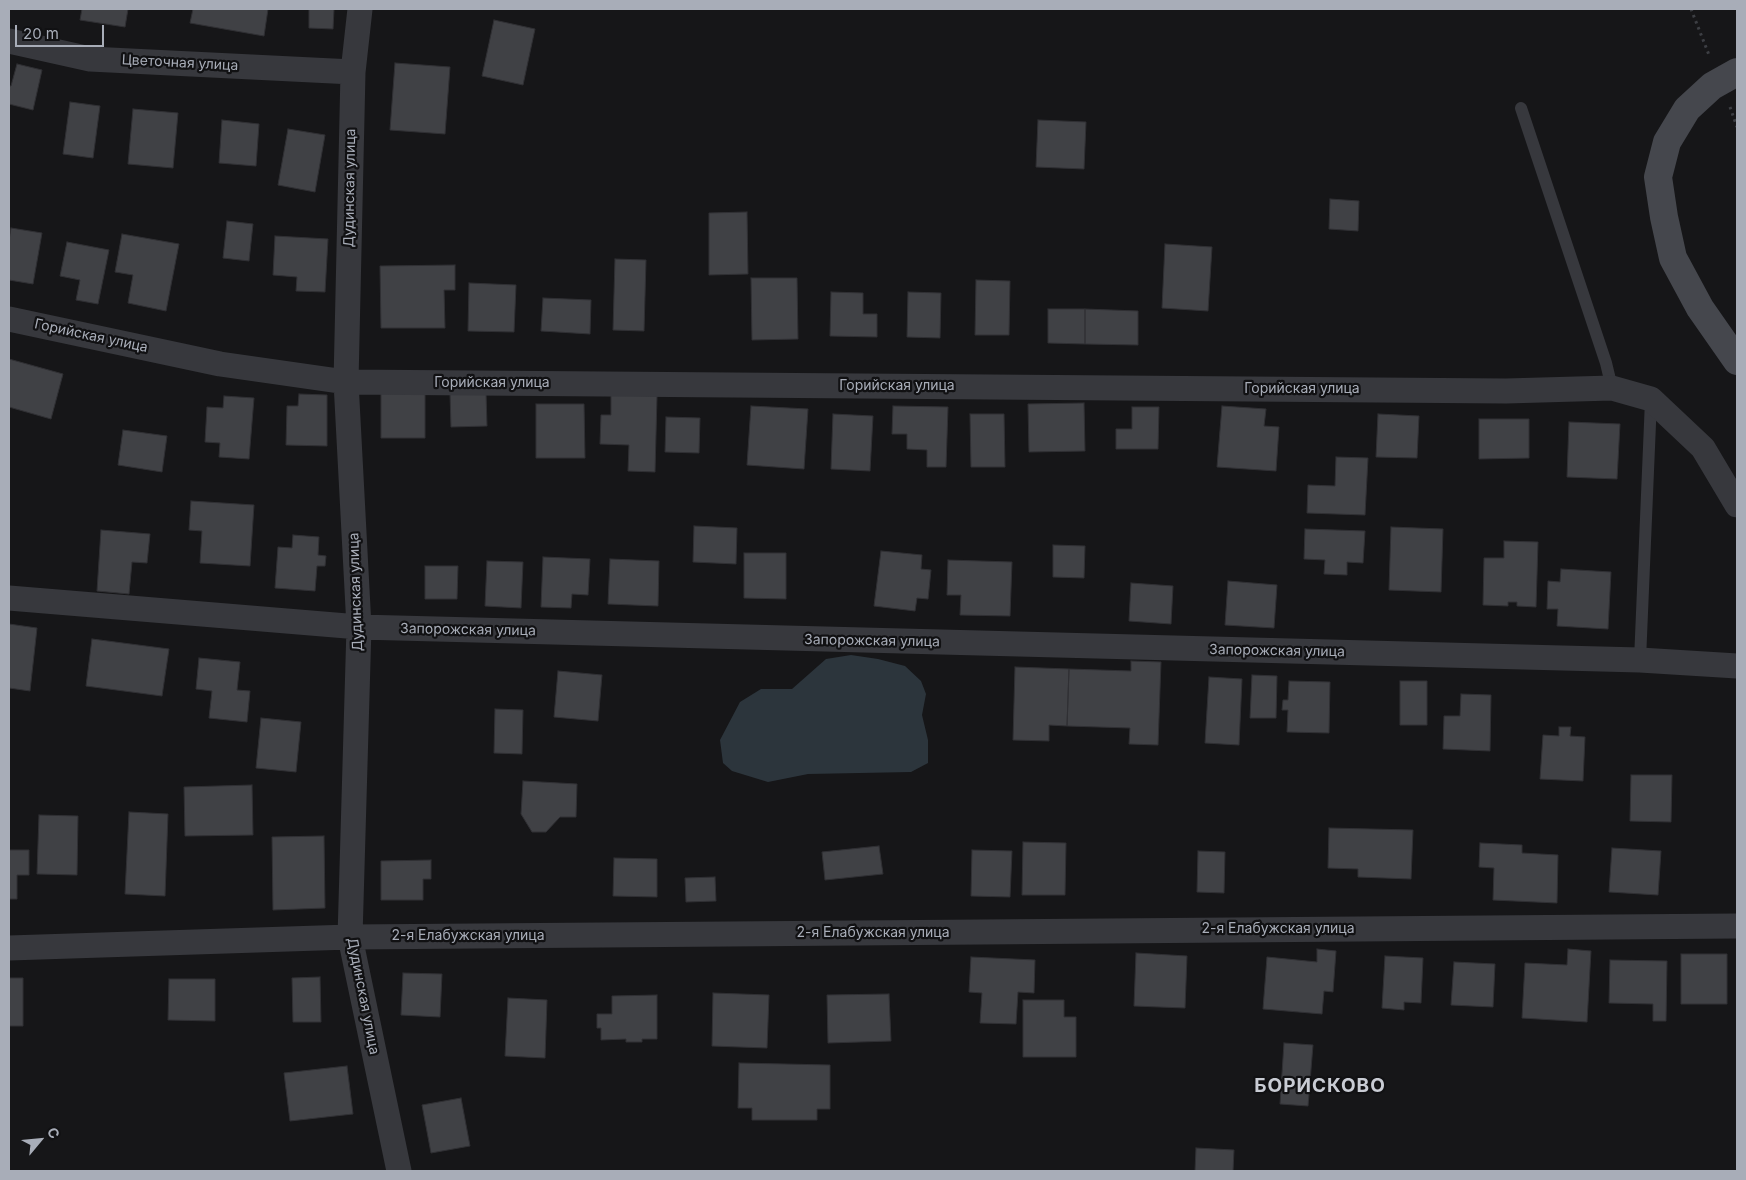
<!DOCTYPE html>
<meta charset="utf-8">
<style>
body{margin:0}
#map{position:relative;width:1746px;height:1180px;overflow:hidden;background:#161618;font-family:Inter,sans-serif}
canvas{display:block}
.frame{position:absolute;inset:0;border:10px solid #a8adb8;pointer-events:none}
.north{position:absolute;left:15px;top:1115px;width:50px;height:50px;-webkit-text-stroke:4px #111113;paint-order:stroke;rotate:62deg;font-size:14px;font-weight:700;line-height:20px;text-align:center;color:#a8adb8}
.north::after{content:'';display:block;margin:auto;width:18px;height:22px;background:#a8adb8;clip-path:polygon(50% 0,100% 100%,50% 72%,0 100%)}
.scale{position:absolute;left:15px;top:25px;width:89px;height:22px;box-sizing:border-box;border:2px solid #a8adb8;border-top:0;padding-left:6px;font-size:15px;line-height:18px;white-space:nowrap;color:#a8adb8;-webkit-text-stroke:4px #111113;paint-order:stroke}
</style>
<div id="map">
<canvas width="1746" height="1180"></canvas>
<div class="frame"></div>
<div class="north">С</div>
<div class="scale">20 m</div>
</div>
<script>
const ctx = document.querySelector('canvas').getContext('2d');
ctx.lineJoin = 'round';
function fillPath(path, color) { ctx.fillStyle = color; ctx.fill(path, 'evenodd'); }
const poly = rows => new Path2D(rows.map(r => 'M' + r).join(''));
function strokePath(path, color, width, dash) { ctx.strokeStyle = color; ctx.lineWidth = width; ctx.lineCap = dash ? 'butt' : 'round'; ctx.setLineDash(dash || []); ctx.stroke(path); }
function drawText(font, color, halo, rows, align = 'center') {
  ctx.font = font + ' Inter,sans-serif'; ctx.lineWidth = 4.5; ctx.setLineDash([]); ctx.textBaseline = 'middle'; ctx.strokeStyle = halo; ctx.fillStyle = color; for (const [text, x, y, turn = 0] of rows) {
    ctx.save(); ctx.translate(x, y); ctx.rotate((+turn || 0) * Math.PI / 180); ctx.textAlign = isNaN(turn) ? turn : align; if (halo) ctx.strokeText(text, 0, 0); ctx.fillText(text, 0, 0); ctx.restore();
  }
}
const water = poly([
 [851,655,878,659,905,666,921,681,926,694,922,715,928,740,928,763,911,772,808,774,768,782,732,771,723,763,720,740,740,702,761,689,792,689,826,659]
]);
const building = poly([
 [82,9,128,9,125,27,80,20,82,9],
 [193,9,268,9,264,36,190,23,193,9],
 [309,9,334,9,333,29,309,28,309,9],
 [494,20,535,29,523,85,482,76,494,20],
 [395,63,450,67,445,134,390,130,395,63],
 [17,64,42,70,33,110,9,104,9,86,11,86,17,64],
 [70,102,100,106,93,158,63,154,70,102],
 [133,109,178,113,173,168,128,164,133,109],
 [222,120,259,124,256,166,219,163,222,120],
 [1038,120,1086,122,1084,169,1036,167,1038,120],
 [288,129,325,135,315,192,278,185,288,129],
 [1330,199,1359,201,1358,231,1329,229,1330,199],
 [747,212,748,274,709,275,709,213,747,212],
 [227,221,253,224,249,261,223,258,227,221],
 [11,228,42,233,33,284,9,280,9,240,11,228],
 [122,234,179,244,166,311,128,303,133,275,115,272,122,234],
 [275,236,328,239,325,292,296,291,297,277,273,275,275,236],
 [67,242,109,250,98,304,76,300,80,280,60,276,67,242],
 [1165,244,1212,247,1208,311,1162,308,1165,244],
 [615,259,646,260,644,331,613,330,615,259],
 [455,265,455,290,444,290,445,328,381,328,380,266,455,265],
 [751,278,797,278,798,339,752,340,751,278],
 [976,280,1010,281,1009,335,975,335,976,280],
 [469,283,516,285,514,332,468,331,469,283],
 [831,292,863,293,863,314,877,314,877,337,830,336,831,292],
 [908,292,941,293,940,338,907,337,908,292],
 [543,298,591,300,590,334,541,331,543,298],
 [1048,309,1085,309,1085,344,1048,343,1048,309],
 [1085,309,1138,311,1138,345,1085,344,1085,309],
 [9,359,63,374,51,419,9,407,9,359],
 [381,389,425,389,425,438,381,438,381,389],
 [450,393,486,393,487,426,451,427,450,393],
 [299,394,327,395,327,446,286,445,287,406,298,406,299,394],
 [611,395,657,396,655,472,628,471,629,445,600,444,601,415,611,415,611,395],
 [224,396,254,398,249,459,219,457,220,443,205,442,207,407,223,408,224,396],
 [1084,403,1085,451,1029,452,1028,404,1084,403],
 [536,404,584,404,585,458,536,458,536,404],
 [751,406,808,409,804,469,747,465,751,406],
 [893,406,948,407,946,467,927,467,927,450,907,449,907,434,892,434,893,406],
 [1222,406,1266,409,1264,426,1279,427,1276,471,1217,467,1222,406],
 [1132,407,1159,407,1158,449,1116,449,1116,429,1132,429,1132,407],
 [833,414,873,416,870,471,831,469,833,414],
 [970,414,1004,414,1005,467,971,467,970,414],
 [1378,414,1419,416,1417,458,1376,457,1378,414],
 [666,417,700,418,699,453,665,452,666,417],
 [1479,419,1529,419,1529,458,1479,459,1479,419],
 [1569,422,1620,424,1617,479,1567,477,1569,422],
 [123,430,167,436,162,472,118,465,123,430],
 [1336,457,1368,458,1365,515,1307,513,1308,485,1335,486,1336,457],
 [191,501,254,505,250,566,200,563,202,531,189,530,191,501],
 [694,526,737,528,736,564,693,562,694,526],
 [1391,527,1443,529,1441,592,1389,590,1391,527],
 [1305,529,1365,531,1363,563,1347,562,1347,575,1324,574,1325,560,1304,559,1305,529],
 [101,530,150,534,147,563,132,562,129,594,97,591,101,530],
 [293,535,319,537,318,555,326,556,325,566,317,566,315,591,275,588,278,547,292,548,293,535],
 [1504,541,1538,542,1536,607,1517,606,1517,602,1508,602,1508,606,1483,605,1484,558,1504,558,1504,541],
 [1053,545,1085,546,1084,578,1053,577,1053,545],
 [881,551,922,555,921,569,931,570,928,599,917,598,915,611,874,606,881,551],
 [744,553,786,553,786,599,744,598,744,553],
 [543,557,590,559,588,595,572,594,571,608,541,607,543,557],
 [610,559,659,561,658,606,608,604,610,559],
 [948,560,1012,562,1010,616,960,615,961,595,947,595,948,560],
 [487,561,523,562,521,608,485,606,487,561],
 [425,566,458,566,457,599,425,599,425,566],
 [1561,569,1611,572,1608,629,1557,626,1558,609,1547,609,1548,581,1560,582,1561,569],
 [1228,581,1277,585,1274,628,1225,625,1228,581],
 [1131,583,1173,586,1171,624,1129,621,1131,583],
 [9,624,37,628,30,691,9,688,9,624],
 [92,639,169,649,162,696,86,686,92,639],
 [199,658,240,662,237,690,250,691,247,722,209,718,212,691,196,689,199,658],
 [1131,661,1161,662,1158,745,1129,744,1130,728,1067,726,1069,669,1131,671,1131,661],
 [1015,667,1069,669,1067,726,1049,725,1049,741,1013,740,1015,667],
 [558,671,602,675,598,721,554,717,558,671],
 [1252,675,1277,676,1276,718,1250,718,1252,675],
 [1209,677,1242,679,1239,745,1205,743,1209,677],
 [1289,681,1330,682,1329,733,1287,732,1288,710,1282,710,1283,700,1288,700,1289,681],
 [1400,681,1427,681,1427,725,1400,725,1400,681],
 [1461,694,1491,695,1490,751,1443,749,1444,716,1460,716,1461,694],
 [495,709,523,710,522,754,494,753,495,709],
 [261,718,301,722,296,772,256,768,261,718],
 [1559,727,1571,727,1570,736,1585,737,1583,781,1540,779,1543,735,1559,736,1559,727],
 [1631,775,1672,775,1671,822,1630,821,1631,775],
 [523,781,577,784,576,817,560,817,546,832,532,832,521,814,523,781],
 [252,785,253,835,185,836,184,787,252,785],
 [129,812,168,814,165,896,125,894,129,812],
 [39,815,78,816,77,875,37,874,39,815],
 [1329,828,1413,830,1411,879,1358,877,1358,869,1328,868,1329,828],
 [324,836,325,908,273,910,272,837,324,836],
 [1023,842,1066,843,1065,895,1022,895,1023,842],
 [1480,843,1522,845,1522,853,1558,855,1557,903,1493,900,1494,868,1479,867,1480,843],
 [879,846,883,874,825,880,822,852,879,846],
 [1612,848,1661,851,1658,895,1609,892,1612,848],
 [9,850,29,850,29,875,17,875,17,899,9,899,9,850],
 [972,850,1012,851,1010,897,971,896,972,850],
 [1198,851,1225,852,1224,893,1197,892,1198,851],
 [614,858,657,859,657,897,613,896,614,858],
 [431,860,431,879,423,879,423,900,381,900,381,861,431,860],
 [715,877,716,901,686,902,685,878,715,877],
 [1317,949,1336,951,1333,992,1324,991,1322,1014,1263,1009,1267,957,1317,962,1317,949],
 [1568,949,1591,951,1587,1022,1522,1018,1525,963,1567,965,1568,949],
 [1136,953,1187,956,1185,1008,1134,1006,1136,953],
 [1681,954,1727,954,1727,1004,1681,1004,1681,954],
 [1385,956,1423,958,1421,1003,1404,1002,1404,1010,1382,1008,1385,956],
 [971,957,1035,960,1034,993,1018,992,1016,1024,980,1023,982,993,969,992,971,957],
 [1610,960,1667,961,1666,1021,1653,1021,1653,1004,1609,1003,1610,960],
 [1454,962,1495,964,1493,1007,1451,1005,1454,962],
 [403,973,442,974,440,1017,401,1015,403,973],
 [320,977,321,1022,293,1022,292,978,320,977],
 [9,978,23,978,23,1026,9,1026,9,978],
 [169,979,215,979,215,1021,168,1020,169,979],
 [713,993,769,995,767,1048,712,1046,713,993],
 [889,994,891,1041,828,1043,827,995,889,994],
 [657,995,657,1039,642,1039,642,1042,626,1042,626,1039,601,1040,601,1028,597,1028,597,1014,612,1014,612,996,657,995],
 [508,998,547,1000,545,1058,505,1056,508,998],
 [1023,1000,1064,1000,1064,1017,1076,1017,1076,1057,1023,1057,1023,1000],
 [1284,1043,1313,1045,1308,1106,1280,1104,1284,1043],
 [739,1063,830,1065,830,1109,817,1109,817,1120,752,1120,752,1108,738,1108,739,1063],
 [347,1066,353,1114,290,1121,284,1073,347,1066],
 [461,1098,470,1146,431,1153,422,1105,461,1098],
 [1196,1148,1234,1150,1233,1171,1195,1171,1196,1148]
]);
const path = poly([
 [1691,9,1709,55],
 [1730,107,1737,127]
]);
const lane = poly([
 [1521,108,1606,363,1612,388],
 [1640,660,1651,400]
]);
const street = poly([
 [360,9,353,72,346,382,359,627,350,937,399,1171],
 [9,41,90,59,353,72],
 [9,319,220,364,346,382,1506,391,1612,388,1651,399,1703,448,1737,505],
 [9,598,359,627,1640,660,1737,666],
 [9,948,350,937,1737,926]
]);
const secondary = poly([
 [1737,72,1712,86,1687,109,1667,142,1658,177,1664,217,1673,258,1700,308,1737,361]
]);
const streetNames = [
 ["Цветочная улица",180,63,3],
 ["Дудинская улица",350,188,-89],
 ["Горийская улица",91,336,12],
 ["Горийская улица",492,383],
 ["Горийская улица",897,386],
 ["Горийская улица",1302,389],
 ["Дудинская улица",356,592,-92],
 ["Запорожская улица",468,630,1],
 ["Запорожская улица",872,641,1],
 ["Запорожская улица",1277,651,1],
 ["2-я Елабужская улица",1278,929],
 ["2-я Елабужская улица",873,933],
 ["2-я Елабужская улица",468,936],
 ["Дудинская улица",363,996,79]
];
const districtNames = [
 ["БОРИСКОВО",1320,1086]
];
fillPath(water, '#2c353c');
fillPath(building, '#404145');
strokePath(building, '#303034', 1);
strokePath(path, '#3d3f44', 3, [2.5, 4]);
strokePath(lane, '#37383d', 12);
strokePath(street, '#37383d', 25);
strokePath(secondary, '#45474d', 28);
drawText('14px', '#a8adb8', '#111113', streetNames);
ctx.letterSpacing = '1px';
drawText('bold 19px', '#c9ccd4', '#111113', districtNames);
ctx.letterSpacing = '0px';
</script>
